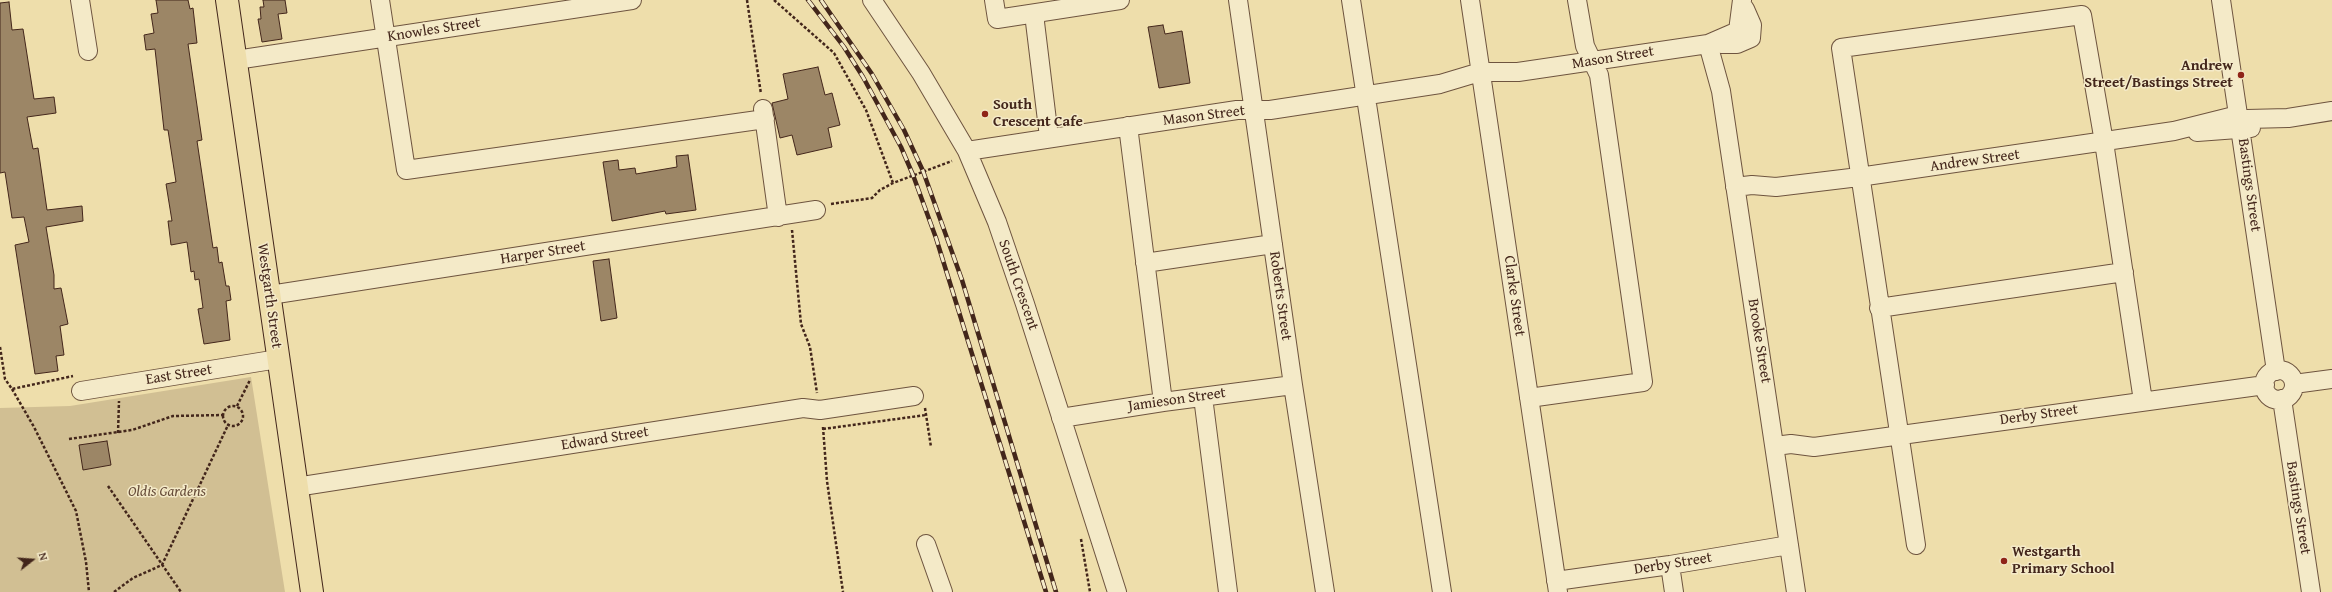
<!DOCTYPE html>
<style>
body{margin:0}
#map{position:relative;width:2332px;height:592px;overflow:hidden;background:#eedeab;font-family:"Gentium Book Plus",serif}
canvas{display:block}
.north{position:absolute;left:12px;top:540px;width:40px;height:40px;-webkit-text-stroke:3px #f4eac8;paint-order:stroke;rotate:73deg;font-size:11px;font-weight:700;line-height:16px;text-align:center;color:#43261b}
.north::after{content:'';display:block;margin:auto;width:14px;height:18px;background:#43261b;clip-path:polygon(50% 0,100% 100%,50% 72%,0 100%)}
</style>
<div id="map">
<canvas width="2332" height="592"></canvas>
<div class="north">N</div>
</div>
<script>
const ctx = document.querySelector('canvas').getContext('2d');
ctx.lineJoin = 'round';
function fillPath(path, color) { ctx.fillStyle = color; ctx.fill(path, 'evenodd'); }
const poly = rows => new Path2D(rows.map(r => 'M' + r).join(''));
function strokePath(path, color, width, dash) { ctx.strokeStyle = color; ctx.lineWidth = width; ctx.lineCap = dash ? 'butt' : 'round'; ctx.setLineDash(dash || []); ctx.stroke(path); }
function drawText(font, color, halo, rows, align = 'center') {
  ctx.font = font + ' "Gentium Book Plus",serif'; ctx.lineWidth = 3; ctx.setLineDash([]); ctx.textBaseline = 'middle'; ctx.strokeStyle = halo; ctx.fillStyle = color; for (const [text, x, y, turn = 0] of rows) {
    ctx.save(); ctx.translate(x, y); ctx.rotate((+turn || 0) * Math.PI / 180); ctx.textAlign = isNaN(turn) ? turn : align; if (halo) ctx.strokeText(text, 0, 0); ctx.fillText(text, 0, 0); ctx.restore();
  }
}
const green = poly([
 [251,377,285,592,0,592,0,408,70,406]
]);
const building = poly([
 [156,0,188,0,190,9,193,8,197,43,188,44,202,140,197,141,213,248,217,247,219,263,222,262,226,286,229,286,231,300,226,301,230,340,204,344,198,309,203,308,199,279,195,280,194,271,191,272,187,242,171,245,168,221,172,221,166,184,176,182,168,130,164,130,155,49,146,50,144,35,154,33,151,14,158,13,156,0],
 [263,0,285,0,287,13,278,14,282,39,262,42,258,19,261,19,260,7,264,7,263,0],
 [9,2,12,30,23,29,34,99,54,97,56,113,27,117,33,149,38,148,47,210,82,206,83,221,46,227,54,275,54,289,61,288,68,324,60,326,64,355,56,356,58,371,35,374,15,245,29,242,24,217,12,218,5,172,0,173,0,3,9,2],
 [1163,25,1165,34,1182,31,1190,83,1159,88,1148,27,1163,25],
 [818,67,825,95,832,93,840,125,828,128,832,147,797,155,792,135,780,138,772,103,788,99,783,74,818,67],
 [688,155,696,210,666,214,665,211,612,221,603,162,618,160,619,170,635,168,636,174,677,167,676,156,688,155],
 [609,259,617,318,601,321,593,261,609,259],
 [107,441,111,465,83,470,79,445,107,441]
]);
const path = poly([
 [747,0,761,94],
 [774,0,834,53,866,110,893,183],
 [831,204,872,198,880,190,893,183,952,161],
 [792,230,801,324,810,347,817,393],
 [0,347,5,379,12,389,73,376],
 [12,389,34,427,76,511,86,562,89,592],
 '223 416a10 10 0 1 1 20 0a10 10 0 1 1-20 0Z',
 [237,406,250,380],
 [925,408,931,447],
 [823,427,827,481,843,592],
 [823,429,926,415],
 [118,433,119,401],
 [69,439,132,430,173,416,223,415],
 [108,486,181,592],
 [1081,539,1090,592],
 [114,592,133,578,162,565,228,425]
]);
const minor = poly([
 [80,0,88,51],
 [380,0,406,170,765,119],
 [872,0,921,73,967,151,997,222,1025,304,1117,592],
 [994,0,997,19,1120,0],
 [1238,0,1293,385,1325,592],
 [1351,0,1442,592],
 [1470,0,1558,592],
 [2221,0,2276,371],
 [1034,14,1049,137],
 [1708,44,1721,91,1796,592],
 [1721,44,1737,44,1751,38,1752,25,1745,9],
 [236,60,632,0],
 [763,109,778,217],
 [1128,126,1163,402],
 [2197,132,2251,128],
 [967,151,1237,110,1270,110,1440,84,1480,72,1518,72,1708,44,1738,31,1742,0],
 [1735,187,1752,185,1776,187,1859,177,2174,131,2230,117,2247,119,2288,118,2332,111],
 [1145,263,1273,244],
 [270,295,816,210],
 [1879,308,2124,272],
 '2264 385a15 15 0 1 1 30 0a15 15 0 1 1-30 0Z',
 [2294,384,2332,379],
 [81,391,278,359],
 [1203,397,1228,592],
 [1529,398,1643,382,1599,75,1585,46,1577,0],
 [2282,399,2311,592],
 [1061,418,1163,402,1293,385],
 [1775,446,1791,444,1814,447,2265,385],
 [296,487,803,408,820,410,914,396],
 [926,544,943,592],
 [1916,545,1841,48,2082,15,2104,142,2143,401],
 [1670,565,1674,592],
 [1556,581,1670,565,1789,545]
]);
const major = poly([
 [227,0,312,592]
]);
const rail = poly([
 [808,0,844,47,863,77,901,147,913,175,936,238,1046,592],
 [821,0,872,74,904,130,923,171,962,280,1056,592]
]);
const markers = [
 [2241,75,4,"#8f2418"],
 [985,114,4,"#8f2418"],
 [2004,561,4,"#8f2418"]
];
const streetNames = [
 ["Knowles Street",434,30,-9],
 ["Mason Street",1613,58,-9],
 ["Mason Street",1204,116,-7],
 ["Andrew Street",1975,161,-8],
 ["Bastings Street",2249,185,82],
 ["Harper Street",543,253,-9],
 ["South Crescent",1018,285,71],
 ["Westgarth Street",269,296,82],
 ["Roberts Street",1280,296,82],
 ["Clarke Street",1514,296,82],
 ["Brooke Street",1759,341,81],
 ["East Street",179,375,-9],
 ["Jamieson Street",1177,400,-8],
 ["Derby Street",2039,415,-8],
 ["Edward Street",605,439,-9],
 ["Bastings Street",2298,508,81],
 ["Derby Street",1673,564,-9]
];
const poiNames = [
 ["Andrew",2233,66,"right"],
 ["Street/Bastings Street",2233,83,"right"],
 ["South",993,105],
 ["Crescent Cafe",993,122],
 ["Westgarth",2012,552],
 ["Primary School",2012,569]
];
const parkNames = [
 ["Oldis Gardens",167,492]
];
fillPath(green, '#d1bf93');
fillPath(building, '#9c8666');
strokePath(building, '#43261b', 1);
strokePath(minor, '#6e543f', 20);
strokePath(major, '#43261b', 24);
strokePath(path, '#43261b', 2.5, [3, 2]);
strokePath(minor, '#f4eac8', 18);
strokePath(major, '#eedeab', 22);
strokePath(rail, '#43261b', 4.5);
strokePath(rail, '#f4eac8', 3, [9]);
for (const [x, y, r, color] of markers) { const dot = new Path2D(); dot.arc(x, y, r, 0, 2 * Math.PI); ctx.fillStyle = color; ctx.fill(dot); strokePath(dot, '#f4eac8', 1.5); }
drawText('15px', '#43261b', '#f4eac8', streetNames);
drawText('bold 15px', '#43261b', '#f4eac8', poiNames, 'left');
drawText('italic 15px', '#664c39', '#f4eac8', parkNames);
</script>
